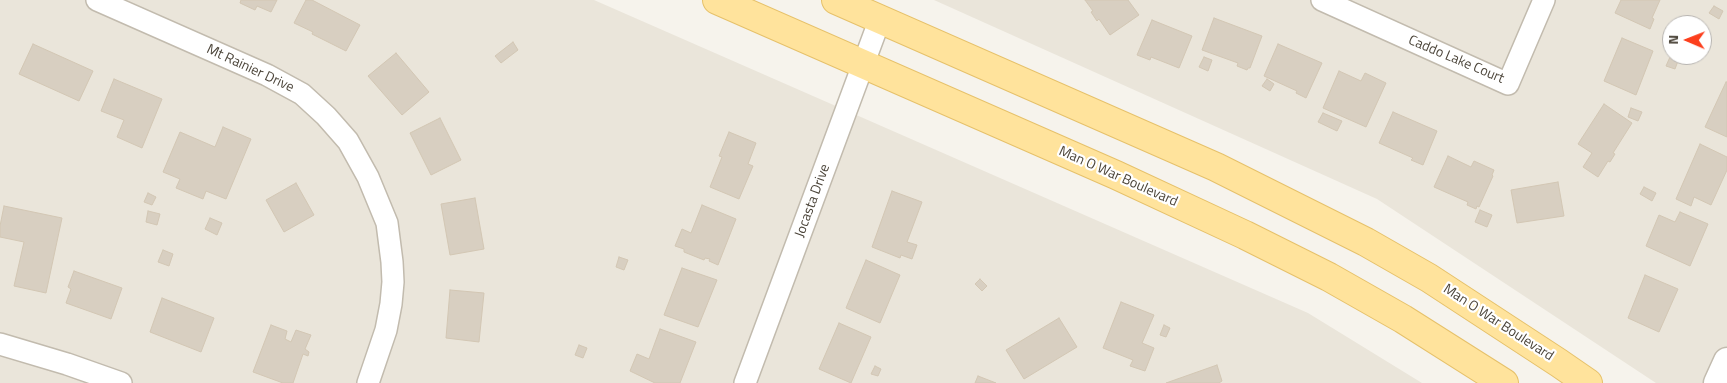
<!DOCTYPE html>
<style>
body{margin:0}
#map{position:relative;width:1727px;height:383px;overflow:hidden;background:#f6f3ec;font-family:"Titillium Web",sans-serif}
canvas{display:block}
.north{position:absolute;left:1662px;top:15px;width:50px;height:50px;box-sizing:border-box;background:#fff;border:1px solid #b7b4b0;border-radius:50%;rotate:271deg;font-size:14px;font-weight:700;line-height:20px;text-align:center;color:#4b4439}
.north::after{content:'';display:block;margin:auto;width:18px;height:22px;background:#fc3f1d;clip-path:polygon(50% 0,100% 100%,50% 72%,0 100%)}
</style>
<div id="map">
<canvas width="1727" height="383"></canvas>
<div class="north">N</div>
</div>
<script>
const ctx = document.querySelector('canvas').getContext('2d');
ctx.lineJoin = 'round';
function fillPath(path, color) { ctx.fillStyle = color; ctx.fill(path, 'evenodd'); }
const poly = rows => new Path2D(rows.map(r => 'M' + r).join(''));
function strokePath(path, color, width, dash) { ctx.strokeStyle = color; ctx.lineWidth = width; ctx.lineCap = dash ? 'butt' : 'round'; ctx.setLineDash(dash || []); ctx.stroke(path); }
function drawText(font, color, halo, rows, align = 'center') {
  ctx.font = font + ' "Titillium Web",sans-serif'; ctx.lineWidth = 4.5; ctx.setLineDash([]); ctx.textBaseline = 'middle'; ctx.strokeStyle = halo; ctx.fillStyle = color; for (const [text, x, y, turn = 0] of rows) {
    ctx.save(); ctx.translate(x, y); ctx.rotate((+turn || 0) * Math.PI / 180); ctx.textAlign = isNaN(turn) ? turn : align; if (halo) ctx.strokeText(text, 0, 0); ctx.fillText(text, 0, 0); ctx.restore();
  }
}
const residential = poly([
 [0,0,594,0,1308,313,1422,383,0,383],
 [934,0,1727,0,1727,383,1656,383,1377,199],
 [1672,25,1702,25,1702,55,1672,55]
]);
const building = poly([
 [241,0,277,0,271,12,257,6,255,10,240,3,241,0],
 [306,0,312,0,360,25,346,51,312,34,313,32,294,23,306,0],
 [1085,0,1128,0,1139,15,1110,35,1099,19,1097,21,1091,12,1093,11,1085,0],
 [1621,0,1660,0,1652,18,1654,19,1650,29,1615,13,1621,0],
 [1714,6,1723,11,1719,19,1709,13,1714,6],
 [1214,18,1262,36,1250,68,1248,68,1247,70,1237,66,1238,63,1202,50,1214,18],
 [1152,20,1192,36,1179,68,1151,57,1150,60,1137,55,1152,20],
 [1622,38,1653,51,1636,95,1604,81,1622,38],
 [513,42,518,50,501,63,495,56,513,42],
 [33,44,93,71,79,101,19,74,33,44],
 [1278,44,1322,63,1306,98,1296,93,1297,91,1264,76,1278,44],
 [396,53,429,92,402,115,368,76,396,53],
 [1204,57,1212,60,1208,71,1199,67,1204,57],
 [1670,57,1678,61,1675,69,1666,66,1670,57],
 [1339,71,1361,81,1365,73,1386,83,1366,127,1323,108,1339,71],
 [114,79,162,99,142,148,117,137,124,120,101,111,114,79],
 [1267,79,1274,84,1270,91,1262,86,1267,79],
 [1726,82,1727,82,1727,137,1705,127,1726,82],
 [1604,104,1632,123,1613,153,1615,154,1610,162,1608,161,1598,177,1583,167,1592,153,1578,144,1604,104],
 [1631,108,1642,112,1638,121,1628,117,1631,108],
 [1393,112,1437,131,1423,165,1411,160,1413,158,1379,143,1393,112],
 [1323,113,1342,121,1337,131,1318,122,1323,113],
 [440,118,461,160,431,175,410,133,440,118],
 [223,127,251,139,226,199,206,191,203,199,176,188,180,179,163,172,180,132,215,147,223,127],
 [729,132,756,143,748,164,753,166,739,199,710,187,722,157,719,156,729,132],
 [1700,144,1727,157,1727,170,1711,205,1694,197,1691,206,1676,199,1700,144],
 [1448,156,1471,167,1474,161,1494,170,1492,175,1493,176,1479,207,1477,206,1476,209,1467,205,1468,202,1434,187,1448,156],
 [1558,182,1564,216,1517,223,1511,190,1558,182],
 [296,183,314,215,284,232,266,200,296,183],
 [1644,187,1656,193,1652,201,1640,194,1644,187],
 [892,191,922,202,907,242,917,245,912,259,901,255,900,258,872,247,892,191],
 [148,193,156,197,152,205,144,202,148,193],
 [475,198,484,249,450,255,441,204,475,198],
 [702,205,736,219,718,265,709,261,710,259,705,258,704,260,684,252,684,249,675,246,682,229,691,233,702,205],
 [4,206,62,218,46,293,14,286,24,242,0,237,0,226,4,206],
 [1480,210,1492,215,1487,227,1475,222,1480,210],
 [148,211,160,214,157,225,146,222,148,211],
 [1680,212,1708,224,1690,266,1646,246,1659,215,1675,222,1680,212],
 [210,218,222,223,217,235,205,229,210,218],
 [163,250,173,254,169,266,158,262,163,250],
 [619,257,628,260,624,270,616,267,619,257],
 [866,260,900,275,880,323,846,308,866,260],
 [682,268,717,280,698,327,664,315,682,268],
 [74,271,122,288,111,319,66,303,71,289,68,287,74,271],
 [1645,275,1678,289,1659,332,1628,318,1645,275],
 [980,279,987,286,982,291,975,284,980,279],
 [450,290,484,293,479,342,446,338,450,290],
 [162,298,214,318,201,352,150,332,162,298],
 [1121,302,1154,315,1142,343,1154,348,1145,371,1130,366,1133,360,1103,348,1121,302],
 [1059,318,1077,347,1024,379,1006,350,1059,318],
 [839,323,871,337,851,383,819,369,839,323],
 [271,325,287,331,285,339,291,342,296,330,311,335,305,349,309,352,308,356,303,354,293,383,283,383,253,372,271,325],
 [1164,325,1170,328,1166,337,1160,335,1164,325],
 [660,329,696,342,680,383,655,383,630,371,637,354,649,359,660,329],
 [579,345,587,348,583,358,575,355,579,345],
 [1217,365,1222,381,1219,383,1166,383,1217,365],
 [875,366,881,369,878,376,871,374,875,366],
 [978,376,996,383,975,383,978,376]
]);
const minor = poly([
 [97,0,267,75,302,94,326,116,348,141,368,177,387,223,392,262,393,282,391,304,386,330,368,383],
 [1322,0,1508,84,1544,0],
 [0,344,67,364,121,383],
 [745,383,880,19]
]);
const tertiary = poly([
 [1717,383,1727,361]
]);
const primary = poly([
 [717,0,1116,175,1245,235,1329,277,1403,319,1504,383],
 [836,0,1216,167,1366,242,1429,278,1559,363,1588,383]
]);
const streetNames = [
 ["Caddo Lake Court",1456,60,23],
 ["Mt Rainier Drive",250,69,25],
 ["Man O War Boulevard",1118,177,24],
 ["Jocasta Drive",813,201,-70],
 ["Man O War Boulevard",1498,323,33]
];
fillPath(residential, '#eae5da');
fillPath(building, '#d8cfc1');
strokePath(building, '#d3c7b4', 1);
strokePath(minor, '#c2bbae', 24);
strokePath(tertiary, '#c2bbae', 29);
strokePath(primary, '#e6c16a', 30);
strokePath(minor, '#fff', 21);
strokePath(tertiary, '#fff', 26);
strokePath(primary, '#ffe39c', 28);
drawText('14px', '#4b4439', '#fff', streetNames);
</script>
